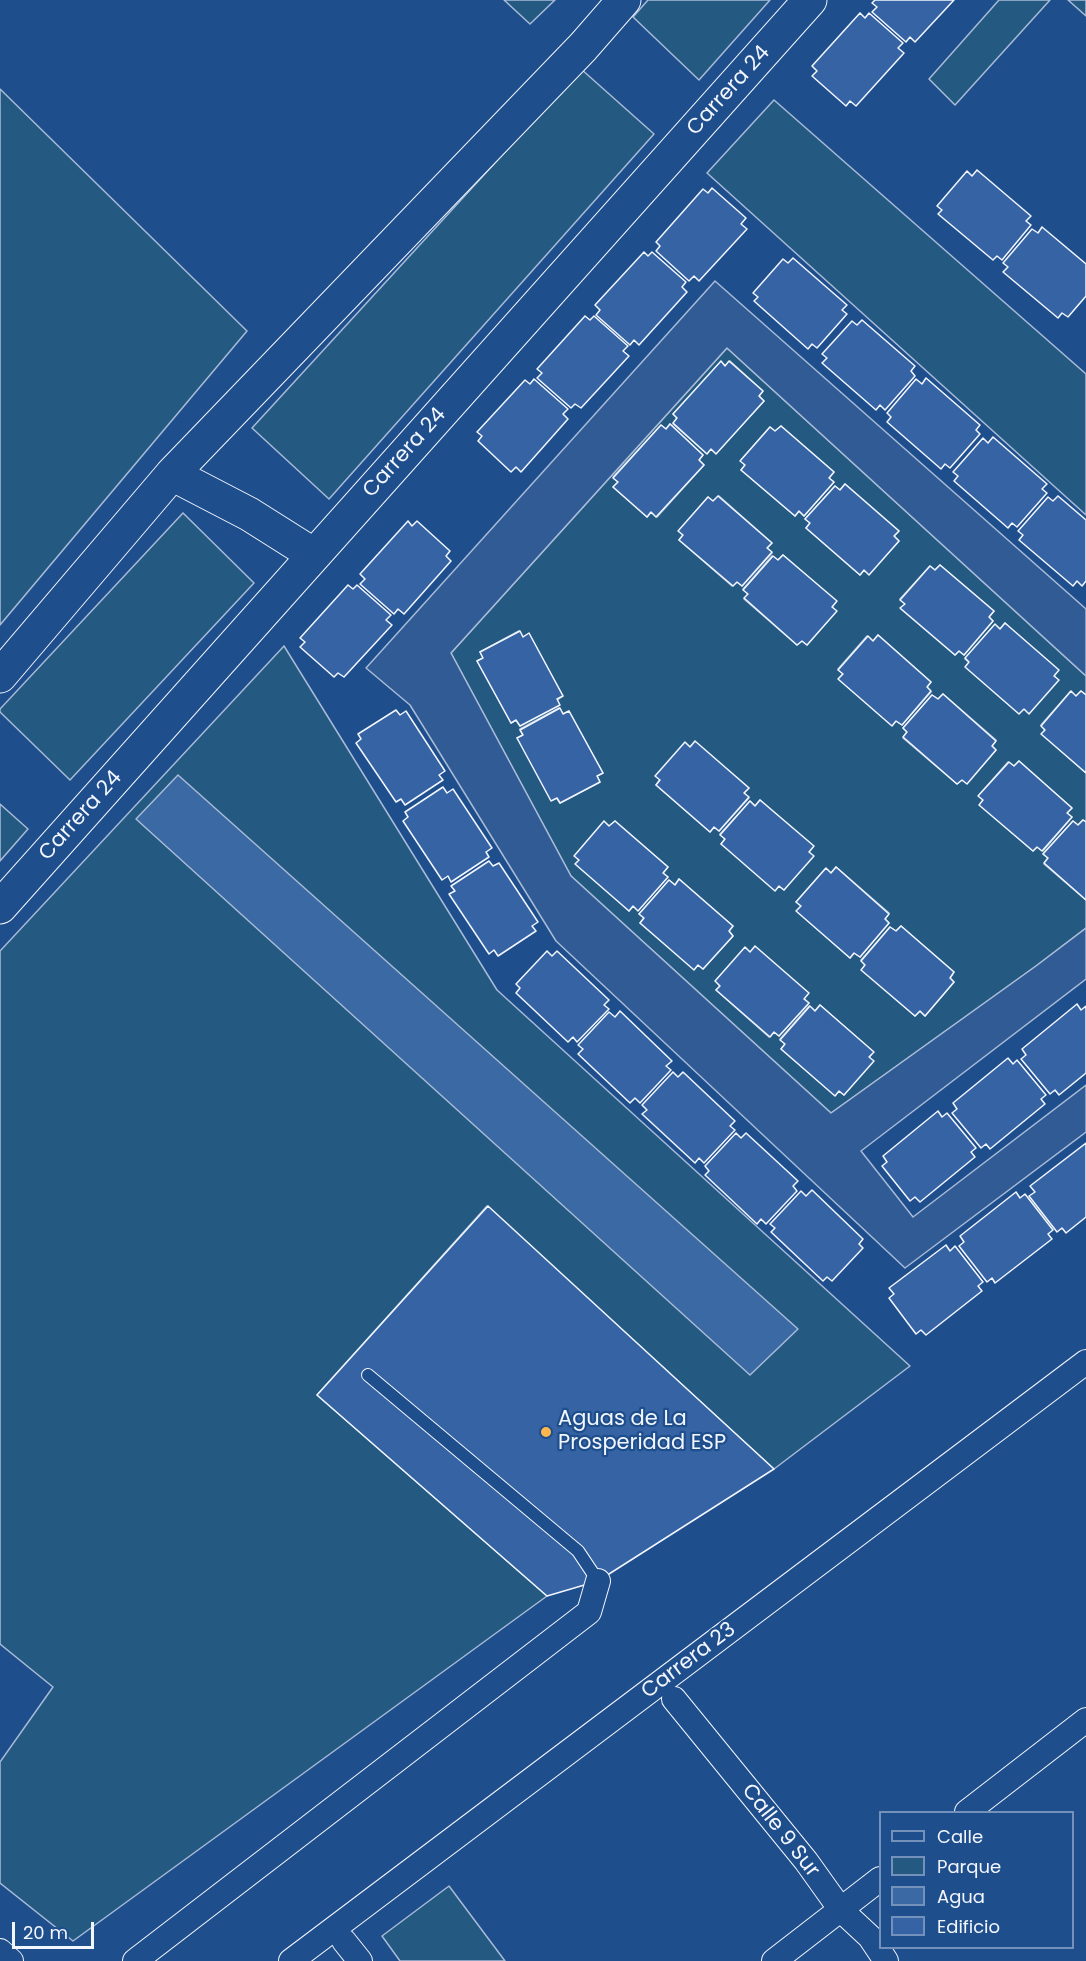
<!DOCTYPE html>
<style>
body{margin:0}
#map{position:relative;width:1086px;height:1961px;overflow:hidden;background:#1f4e8c;font-family:Poppins,sans-serif}
canvas{display:block}
.legend{position:absolute;left:879px;top:1811px;width:195px;height:138px;box-sizing:border-box;background:#1f4e8c;border:2px solid #7391ba;margin:0;padding:8px 10px;list-style:none;font-size:18px;color:#f2f6ff}
.legend li{display:flex;align-items:center;gap:12px;height:30px}
.legend b{width:30px;border:2px solid #7391ba}
.scale{position:absolute;left:12px;top:1922px;width:82px;height:27px;box-sizing:border-box;border:3px solid #f2f6ff;border-top:0;padding-left:8px;font-size:18px;line-height:21px;white-space:nowrap;color:#f2f6ff;-webkit-text-stroke:4px #1f4e8c;paint-order:stroke}
</style>
<div id="map">
<canvas width="1086" height="1961"></canvas>
<ul class="legend">
<li><b style="height:8px;background:#1f4e8c"></b>Calle</li>
<li><b style="height:16px;background:#245a82"></b>Parque</li>
<li><b style="height:16px;background:#3b69a3"></b>Agua</li>
<li><b style="height:16px;background:#3563a3"></b>Edificio</li>
</ul>
<div class="scale">20 m</div>
</div>
<script>
const ctx = document.querySelector('canvas').getContext('2d');
ctx.lineJoin = 'round';
function fillPath(path, color) { ctx.fillStyle = color; ctx.fill(path, 'evenodd'); }
const poly = rows => new Path2D(rows.map(r => 'M' + r).join(''));
function strokePath(path, color, width, dash) { ctx.strokeStyle = color; ctx.lineWidth = width; ctx.lineCap = dash ? 'butt' : 'round'; ctx.setLineDash(dash || []); ctx.stroke(path); }
function drawText(font, color, halo, rows, align = 'center') {
  ctx.font = font + ' Poppins,sans-serif'; ctx.lineWidth = 4.5; ctx.setLineDash([]); ctx.textBaseline = 'middle'; ctx.strokeStyle = halo; ctx.fillStyle = color; for (const [text, x, y, turn = 0] of rows) {
    ctx.save(); ctx.translate(x, y); ctx.rotate((+turn || 0) * Math.PI / 180); ctx.textAlign = isNaN(turn) ? turn : align; if (halo) ctx.strokeText(text, 0, 0); ctx.fillText(text, 0, 0); ctx.restore();
  }
}
const green = poly([
 [504,0,555,0,530,24,504,0],
 [648,0,770,0,699,80,633,17,648,0],
 [999,0,1050,0,955,105,929,79,999,0],
 [1068,0,1086,0,1086,16,1068,0],
 [581,69,654,134,329,499,252,428,581,69],
 [0,89,247,331,0,625,0,89],
 [774,100,1086,374,1086,515,707,173,774,100],
 [727,348,1086,676,1086,695,1081,691,1076,696,1070,692,1041,725,1045,730,1042,734,1086,773,1086,822,1083,820,1078,825,1073,821,1043,854,1048,858,1044,864,1086,900,1086,928,1036,966,831,1113,571,876,451,653,727,348],
 [730,361,763,391,759,396,764,401,716,453,711,449,706,453,673,424,677,418,673,414,721,362,725,366,730,361],
 [670,424,703,455,699,460,704,465,657,517,651,512,647,517,613,487,618,482,613,477,661,425,666,429,670,424],
 [781,426,834,472,829,478,834,482,804,516,799,511,795,516,741,470,745,465,741,460,770,427,775,431,781,426],
 [845,484,899,531,894,536,899,541,869,574,864,570,860,575,806,528,810,523,805,519,835,486,840,490,845,484],
 [719,496,772,543,767,548,772,553,742,586,737,582,732,586,679,540,683,535,679,531,708,497,713,501,719,496],
 [783,555,836,601,832,607,836,611,807,645,802,641,797,645,744,599,748,594,743,589,772,556,778,560,783,555],
 [940,565,994,611,989,617,993,621,964,655,959,651,955,655,901,609,905,604,900,599,930,566,935,570,940,565],
 [1005,623,1058,680,1029,713,965,659,995,625,1000,629,1005,623],
 [519,631,523,637,529,634,563,696,520,726,516,720,511,723,477,661,483,658,480,652,519,631],
 [878,635,931,682,927,687,931,692,902,725,896,721,892,725,839,678,843,674,838,669,867,636,873,641,878,635],
 [943,694,996,740,992,746,996,750,967,783,962,780,957,784,903,738,907,732,903,728,932,695,938,699,943,694],
 [559,708,563,714,569,711,603,773,597,776,600,782,560,803,517,738,523,735,520,729,559,708],
 [695,742,749,788,744,793,749,798,719,831,714,827,710,832,656,785,685,743,690,747,695,742],
 [1019,761,1072,808,1067,813,1072,817,1043,851,1037,847,1033,851,980,805,983,800,979,795,1008,762,1014,766,1019,761],
 [760,800,813,846,784,890,721,844,725,839,720,834,750,801,755,806,760,800],
 [615,821,668,867,663,873,668,877,638,910,633,906,629,911,575,856,604,822,609,826,615,821],
 [836,867,889,913,885,919,889,923,860,957,854,953,850,958,797,911,801,906,796,902,825,869,831,873,836,867],
 [679,879,733,926,729,931,733,936,703,969,698,965,694,969,640,923,644,918,639,914,669,880,675,885,679,879],
 [901,926,954,972,950,978,954,982,925,1016,920,1011,915,1016,862,970,865,965,861,960,890,927,896,931,901,926],
 [745,948,809,1003,779,1036,774,1032,769,1037,716,990,720,986,716,981,745,948],
 [820,1005,873,1052,844,1095,839,1091,835,1095,781,1049,785,1044,780,1039,809,1006,815,1011,820,1005],
 [183,513,254,583,70,780,0,712,0,709,183,513],
 [284,646,497,990,910,1366,774,1469,487,1206,317,1395,547,1596,73,1941,0,1883,0,1762,53,1687,0,1644,0,951,284,646],
 [0,804,28,829,0,861,0,804],
 [449,1886,505,1961,400,1961,382,1936,449,1886]
]);
const parking = poly([
 [715,281,1086,609,1086,676,727,348,451,653,571,876,831,1113,1036,966,1086,928,1086,979,861,1151,913,1217,1086,1085,1086,1132,905,1268,556,941,410,705,366,668,715,281]
]);
const water = poly([
 [178,775,798,1329,750,1375,136,819,178,775]
]);
const building = poly([
 [875,0,954,0,915,42,910,37,906,42,872,12,877,7,872,3,875,0],
 [860,13,865,18,869,13,903,43,898,48,904,53,856,106,850,101,846,106,812,76,817,71,812,66,860,13],
 [977,170,1031,216,1026,221,1031,225,1002,260,997,256,993,260,938,214,942,210,937,206,967,171,972,176,977,170],
 [712,188,746,218,741,224,747,229,699,281,694,276,689,281,656,251,660,246,656,242,703,189,708,193,712,188],
 [1042,227,1086,264,1086,296,1068,317,1062,313,1058,318,1003,272,1008,267,1003,263,1032,229,1038,233,1042,227],
 [644,252,648,256,652,252,686,282,682,287,687,292,639,345,634,340,630,345,596,315,600,310,595,305,644,252],
 [793,258,847,305,842,310,847,314,817,348,812,344,808,349,754,301,758,297,753,293,783,259,788,263,793,258],
 [585,316,590,320,594,316,628,346,623,351,629,356,581,408,575,404,571,408,537,378,542,373,537,369,585,316],
 [862,320,915,366,911,371,915,376,885,410,880,405,876,410,822,363,827,358,822,354,852,321,857,325,862,320],
 [721,361,725,366,729,361,763,391,759,396,764,401,716,454,711,449,707,454,673,423,677,418,673,414,721,361],
 [926,378,980,425,976,430,980,434,950,468,945,464,941,469,887,422,891,417,887,413,916,379,922,384,926,378],
 [534,379,568,409,563,414,568,419,521,472,516,467,511,472,478,441,482,436,477,432,525,380,530,384,534,379],
 [670,424,703,455,699,460,704,465,656,517,651,512,647,517,613,487,618,482,613,478,661,425,666,429,670,424],
 [781,426,834,472,829,478,834,482,804,516,799,511,795,516,741,470,745,465,740,461,770,427,775,431,781,426],
 [993,437,1047,484,1042,489,1047,493,1017,527,1012,523,1008,528,954,481,958,476,953,472,983,438,988,443,993,437],
 [845,484,899,531,894,536,899,541,869,575,864,570,860,575,806,528,810,523,805,519,835,486,840,490,845,484],
 [718,496,772,543,767,548,772,552,742,586,737,582,733,586,679,540,683,535,678,531,708,497,713,501,718,496],
 [1058,496,1086,520,1086,581,1082,586,1077,581,1073,586,1019,540,1023,535,1018,531,1048,497,1053,501,1058,496],
 [408,521,412,526,417,521,450,551,446,556,451,561,404,614,398,609,394,614,360,584,365,579,360,574,408,521],
 [783,555,837,601,832,607,837,611,807,645,802,641,797,645,744,598,748,594,743,590,773,556,778,560,783,555],
 [940,565,994,611,989,617,993,621,964,655,959,651,955,655,900,608,905,604,900,600,930,566,935,570,940,565],
 [348,585,353,589,357,585,391,615,386,620,392,625,344,677,338,673,334,677,300,647,305,642,300,638,348,585],
 [1005,623,1059,670,1054,676,1059,680,1029,714,1024,709,1019,714,965,667,969,662,965,658,995,624,1000,629,1005,623],
 [520,631,523,637,529,633,563,696,557,699,560,705,520,726,516,720,511,723,477,661,483,658,480,652,520,631],
 [878,635,931,682,927,687,931,691,902,725,896,721,892,726,838,679,843,674,838,670,868,636,873,641,878,635],
 [1071,691,1076,696,1081,691,1086,695,1086,773,1041,734,1045,730,1041,726,1071,691],
 [943,694,996,741,992,746,996,750,967,784,962,780,957,784,903,737,907,732,903,728,932,695,938,699,943,694],
 [560,708,563,714,569,711,603,773,597,776,600,782,560,803,557,798,551,801,517,738,523,735,520,730,560,708],
 [396,710,400,715,406,711,445,771,439,775,443,780,405,805,401,799,396,802,356,743,361,739,358,734,396,710],
 [695,741,749,788,744,793,749,797,719,831,714,827,710,832,656,785,660,780,655,776,685,742,690,747,695,741],
 [1019,761,1072,808,1067,813,1072,817,1042,851,1037,847,1033,851,979,805,983,800,978,796,1009,762,1014,766,1019,761],
 [443,787,447,793,453,789,492,848,486,852,489,857,451,882,448,876,442,880,403,821,408,817,405,812,443,787],
 [760,800,814,846,809,852,814,856,784,890,779,886,775,891,721,844,725,839,720,835,750,801,755,806,760,800],
 [1083,820,1086,822,1086,900,1044,863,1048,858,1043,854,1073,821,1078,825,1083,820],
 [604,821,609,826,615,821,668,867,663,873,668,877,638,911,633,906,629,911,575,864,579,860,574,856,604,821],
 [489,861,493,866,499,863,538,922,532,926,536,931,498,956,494,950,489,954,449,894,455,891,451,886,489,861],
 [836,867,889,914,885,919,889,923,860,957,854,953,850,958,796,911,801,906,796,902,826,868,831,873,836,867],
 [679,879,733,926,729,931,733,936,703,969,698,965,694,970,640,923,644,918,639,914,669,880,675,885,679,879],
 [901,926,954,972,950,978,954,982,925,1016,920,1011,915,1016,861,970,865,965,861,961,890,927,896,931,901,926],
 [755,946,809,993,804,999,809,1003,779,1036,774,1032,770,1037,716,990,720,986,715,981,745,947,750,952,755,946],
 [547,951,552,956,557,951,609,1000,604,1005,609,1009,577,1042,573,1037,568,1042,516,993,520,988,516,984,547,951],
 [1077,1004,1081,1010,1086,1006,1086,1073,1059,1095,1055,1090,1050,1094,1021,1059,1026,1055,1022,1049,1077,1004],
 [820,1005,874,1052,869,1057,874,1061,844,1095,839,1091,835,1096,781,1049,785,1044,780,1040,810,1006,815,1011,820,1005],
 [620,1011,672,1061,666,1066,671,1070,640,1103,635,1098,630,1103,578,1054,583,1049,578,1045,609,1012,615,1017,620,1011],
 [1008,1058,1013,1064,1017,1060,1046,1095,1041,1099,1045,1104,990,1149,986,1144,981,1148,952,1113,957,1109,953,1103,1008,1058],
 [673,1072,678,1077,683,1072,735,1121,730,1126,735,1130,704,1163,699,1158,695,1163,642,1114,647,1110,642,1105,673,1072],
 [938,1111,942,1117,947,1113,976,1148,971,1152,975,1157,920,1202,915,1197,910,1201,882,1166,887,1162,883,1156,938,1111],
 [736,1133,741,1138,746,1133,798,1181,793,1186,797,1191,766,1224,761,1219,757,1224,705,1175,709,1171,705,1166,736,1133],
 [1086,1143,1086,1217,1066,1233,1062,1228,1057,1232,1029,1196,1035,1192,1030,1186,1086,1143],
 [812,1190,863,1239,859,1244,863,1248,832,1281,827,1277,823,1281,771,1232,775,1228,770,1224,801,1191,806,1196,812,1190],
 [1016,1192,1020,1198,1025,1194,1053,1230,1048,1234,1052,1239,995,1283,992,1278,987,1282,959,1246,964,1242,960,1236,1016,1192],
 [488,1206,774,1469,598,1581,547,1596,317,1395,488,1206],
 [946,1245,950,1251,955,1246,983,1282,978,1286,982,1291,926,1335,921,1330,916,1334,889,1298,894,1294,889,1288,946,1245]
]);
const lane = poly([
 [368,1375,578,1551,598,1581]
]);
const street = poly([
 [674,1699,806,1861,841,1910,870,1937,886,1961],
 [967,1812,1086,1720],
 [344,1941,360,1961],
 [0,1951,11,1961],
 [135,1961,589,1612,598,1581],
 [291,1961,1086,1362],
 [774,1961,880,1879]
]);
const secondary = poly([
 [172,474,249,514,314,555],
 [0,676,172,474,583,47,624,0],
 [0,907,810,0]
]);
const markers = [
 [546,1432,6,"#ffb74d"]
];
const streetNames = [
 ["Carrera 24",729,91,-48],
 ["Carrera 24",405,453,-48],
 ["Carrera 24",81,816,-48],
 ["Carrera 23",689,1661,-37],
 ["Calle 9 Sur",780,1831,52]
];
const poiNames = [
 ["Aguas de La",558,1420],
 ["Prosperidad ESP",558,1444]
];
fillPath(green, '#245a82');
strokePath(green, '#a8bbd7', 1.5);
fillPath(parking, '#305b95');
strokePath(parking, '#a8bbd7', 1.5);
fillPath(water, '#3b69a3');
strokePath(water, '#a8bbd7', 1.5);
fillPath(building, '#3563a3');
strokePath(building, '#f2f6ff', 1.5);
strokePath(lane, '#f2f6ff', 14);
strokePath(street, '#f2f6ff', 26);
strokePath(secondary, '#f2f6ff', 35);
strokePath(lane, '#1f4e8c', 12);
strokePath(street, '#1f4e8c', 24);
strokePath(secondary, '#1f4e8c', 33);
for (const [x, y, r, color] of markers) { const dot = new Path2D(); dot.arc(x, y, r, 0, 2 * Math.PI); ctx.fillStyle = color; ctx.fill(dot); strokePath(dot, '#1f4e8c', 2); }
drawText('21px', '#f2f6ff', '#1f4e8c', streetNames);
drawText('21px', '#f2f6ff', '#1f4e8c', poiNames, 'left');
</script>
